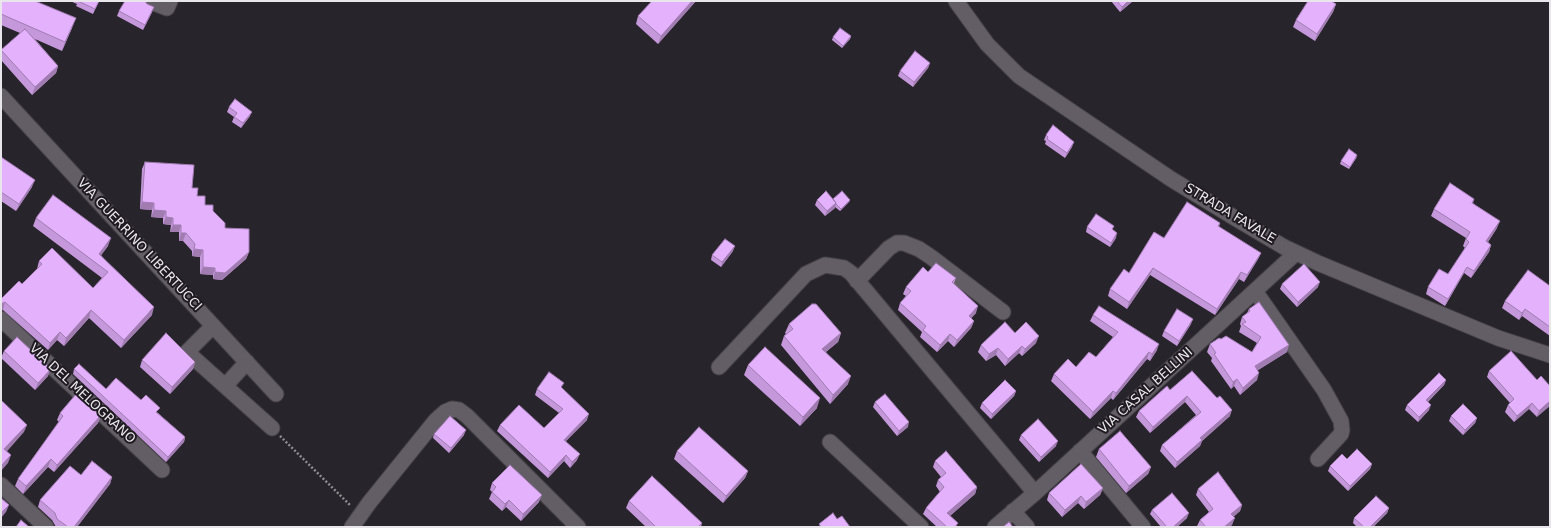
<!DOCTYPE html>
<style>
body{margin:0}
#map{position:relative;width:1551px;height:528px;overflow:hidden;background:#28242b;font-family:"DejaVu Sans",sans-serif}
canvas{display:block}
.frame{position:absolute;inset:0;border:2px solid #e9e6eb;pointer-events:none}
</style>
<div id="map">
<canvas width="1551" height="528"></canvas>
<div class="frame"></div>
</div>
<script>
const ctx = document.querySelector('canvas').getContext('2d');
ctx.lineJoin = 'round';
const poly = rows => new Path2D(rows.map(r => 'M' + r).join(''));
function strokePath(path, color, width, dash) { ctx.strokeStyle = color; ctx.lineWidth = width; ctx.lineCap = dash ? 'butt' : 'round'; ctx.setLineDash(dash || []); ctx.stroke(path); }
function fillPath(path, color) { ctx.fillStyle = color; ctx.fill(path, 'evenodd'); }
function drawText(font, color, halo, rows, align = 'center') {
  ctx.font = font + ' "DejaVu Sans",sans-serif'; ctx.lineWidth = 4; ctx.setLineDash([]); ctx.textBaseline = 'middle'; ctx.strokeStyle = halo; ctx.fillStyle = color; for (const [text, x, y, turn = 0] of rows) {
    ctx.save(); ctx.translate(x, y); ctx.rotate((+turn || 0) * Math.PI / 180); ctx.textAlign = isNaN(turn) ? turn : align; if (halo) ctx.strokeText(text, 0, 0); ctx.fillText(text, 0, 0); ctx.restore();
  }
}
const path = poly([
 [280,436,351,506]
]);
const minor = poly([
 [149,1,167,8,170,1],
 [956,1,987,44,1019,76,1171,179,1235,218,1284,247,1318,263,1498,338,1550,355],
 [1,96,276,394],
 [857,281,889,248,897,243,904,243,919,249,931,257,1003,312],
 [1255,291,1324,390,1341,421,1342,430,1341,434,1318,459],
 [1,319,162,470],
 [213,326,187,352,272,428],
 [719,367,806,274,825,265,844,268,851,273,1035,493],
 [225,386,247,362],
 [830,442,921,527],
 [1080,451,1143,527],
 [1,485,46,527],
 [1013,511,1027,527],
 [352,527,369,503,436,420,445,412,452,409,459,410,467,416,578,527],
 [995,527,1035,493,1296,253]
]);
const wall = poly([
 [1,1,72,28,62,51,35,39,58,66,56,73,32,95,1,60,1,50,20,33,1,25],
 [70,1,99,1,93,14,76,6,77,4],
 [696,1,658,44,636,24,638,16],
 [1111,1,1133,1,1120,12],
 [1336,4,1333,12,1315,41,1293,27,1296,20],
 [119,11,152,12,143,30,117,16],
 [851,36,850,39,842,48,832,40,833,37],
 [930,63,928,68,913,87,898,76,900,71],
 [229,107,250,116,241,128,232,122,234,117,227,112],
 [1046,135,1072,147,1065,158,1045,144,1046,141,1044,140],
 [1,157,32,187,16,211,1,201],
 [1357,157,1349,169,1340,164,1341,161],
 [145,162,192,188,197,196,205,205,213,211,225,228,249,252,246,259,222,280,213,279,213,275,200,274,200,257,192,256,192,251,183,241,179,241,179,232,170,232,171,225,163,224,163,218,151,217,152,210,140,209,142,169],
 [833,199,850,200,849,202,840,211,835,207,835,208,825,216,815,205,817,200],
 [1474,199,1473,203,1497,228,1488,242,1491,245,1489,252,1471,278,1464,273,1445,306,1426,294,1428,287,1448,274,1465,248,1463,246,1466,238,1431,216,1434,209],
 [36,218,108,246,101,255,152,315,121,348,89,318,64,346,57,340,48,350,3,310,1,299,22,284,37,269,39,261,93,288,102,278,33,226],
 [1220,223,1219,227,1261,253,1258,259,1244,282,1239,279,1215,315,1150,275,1127,309,1108,296,1110,289,1129,273,1164,238],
 [1114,226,1112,230,1116,238,1110,247,1086,232,1087,227],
 [733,251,721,267,711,260,712,255],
 [928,272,956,278,954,283,976,313,971,318,974,321,971,328,954,347,948,341,937,352,920,337,922,332,898,310,900,303,906,296,903,294,906,287],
 [1282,284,1318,287,1297,307,1280,289],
 [1550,286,1550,336,1522,316,1519,320,1502,308,1505,301],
 [1249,309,1287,352,1258,370,1257,380,1240,395,1234,386,1231,389,1211,361,1212,358,1207,352,1210,344,1221,339,1252,352,1257,343,1239,332,1241,326,1240,324,1242,317,1247,313],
 [1093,315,1157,350,1150,361,1147,359,1113,400,1111,398,1090,419,1051,381,1054,374,1076,367,1096,357,1113,337,1090,321],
 [789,324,841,333,838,342,826,352,848,384,830,404,781,345,784,336,786,334,785,333],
 [1191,324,1177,346,1162,336,1164,331],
 [1015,333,1036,343,1022,356,1019,353,1005,366,996,355,986,361,978,352,981,345],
 [4,351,48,376,35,390,1,358],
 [142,360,195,362,193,369,170,394,140,367],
 [748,365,817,408,800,426,744,375],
 [74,369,106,389,141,400,158,413,185,437,184,442,166,462,73,374],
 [1192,371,1230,416,1202,441,1200,446,1175,468,1160,451,1162,445,1196,415,1185,402,1150,433,1136,417,1139,411,1170,390],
 [1489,371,1537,380,1550,386,1537,417,1529,409,1514,422,1505,412,1508,405,1510,403,1487,377],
 [1446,380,1444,385,1428,402,1429,410,1418,422,1405,410,1407,405],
 [562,388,587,420,566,441,577,460,570,468,564,461,548,478,497,431,500,425,544,428,559,413,535,395,537,389],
 [1016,391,1014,396,991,419,980,408,982,403],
 [875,402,908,427,897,436,873,407],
 [60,413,101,415,98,423,54,472,48,467,23,494,15,486,18,479,59,422,57,420],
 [1451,416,1477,418,1475,423,1463,435,1449,421],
 [434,434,464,435,449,453,433,438],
 [1021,435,1056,446,1039,462,1019,440],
 [1099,449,1151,467,1148,474,1126,493,1096,457],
 [677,451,748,471,745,478,723,503,674,459],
 [1347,459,1372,464,1370,469,1348,491,1328,471,1330,466],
 [935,461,977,487,975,494,950,516,957,527,937,527,923,514,926,508,940,492,936,486,938,480,941,477,933,467],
 [81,475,112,477,110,484,77,527,56,527,52,520,38,507,40,500],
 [492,483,539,502,521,521,506,507,502,511,489,499,492,492,490,490],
 [1103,488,1100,495,1084,509,1078,503,1062,517,1047,500,1049,493],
 [1198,489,1242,505,1240,511,1233,517,1232,525,1229,527,1198,527,1197,526,1200,520,1209,512,1196,495],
 [629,501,702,523,701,527,646,527,626,508],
 [1389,508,1387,513,1373,527,1357,527,1353,523,1354,518],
 [1152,510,1187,518,1177,527,1161,527,1150,514]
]);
const shadedWall = poly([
 [692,1,696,1,658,44,661,36],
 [1128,1,1133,1,1120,12,1122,7],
 [1336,4,1333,12,1315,41,1317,34],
 [154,7,152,12,143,30,145,25],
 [76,18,72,28,62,51,65,42],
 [851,36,850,39,842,48,843,46],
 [930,63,928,68,913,87,914,82],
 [58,66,56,73,32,95,35,87],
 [252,112,250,116,241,128,243,123],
 [1074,142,1072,147,1065,158,1067,153],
 [35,180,32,187,16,211,19,204],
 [850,200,849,202,840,211,841,209],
 [142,202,154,203,152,210,140,209],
 [836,203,835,208,825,216,827,211],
 [154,210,166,211,163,218,151,217],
 [166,217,173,218,171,225,163,224],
 [1500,221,1497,228,1484,248,1486,241],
 [173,225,181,225,179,232,170,232],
 [181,233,186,233,183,241,179,241],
 [1117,233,1116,238,1110,247,1111,243],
 [111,238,108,246,97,261,99,254],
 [1491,245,1489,252,1471,278,1474,271],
 [735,246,733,251,721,267,722,262],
 [194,249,203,250,200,257,192,256],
 [249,252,246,259,222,280,213,279,215,272],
 [1261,253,1258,259,1244,282,1247,275],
 [203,267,215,268,213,275,200,274],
 [1467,267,1464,273,1445,306,1448,299],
 [1153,268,1150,275,1127,309,1129,302],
 [1241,272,1239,279,1215,315,1217,309],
 [1320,282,1318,287,1297,307,1298,302],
 [5,302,3,310,1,311,1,304],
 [978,306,976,313,966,324,969,316],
 [154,307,152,315,121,348,124,340],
 [1525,309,1522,316,1519,320,1522,313],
 [91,310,89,318,64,346,66,338],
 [1193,319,1191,324,1177,346,1179,341],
 [974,321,971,328,954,347,957,340],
 [60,332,57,340,48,350,50,343],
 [841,333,838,342,819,357,822,349],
 [950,334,948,341,937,352,940,345],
 [1039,336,1036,343,1022,356,1025,349],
 [1159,344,1157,350,1150,361,1152,354],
 [1289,345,1287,352,1252,374,1255,366],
 [1022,346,1019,353,1005,366,1008,359],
 [998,348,996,355,986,361,989,354],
 [1149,352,1147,359,1113,400,1116,393],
 [195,362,193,369,170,394,172,387],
 [51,369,48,376,35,390,38,383],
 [1259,373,1257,380,1240,395,1243,388],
 [851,376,848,384,830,404,833,395],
 [1237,379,1234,386,1231,389,1233,382],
 [1446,380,1444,385,1424,405,1426,400],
 [1016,391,1014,396,991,419,992,414],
 [1113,391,1111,398,1090,419,1093,412],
 [1187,396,1185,402,1150,433,1153,427],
 [820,398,817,408,800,426,803,417],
 [1550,401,1550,406,1537,417,1539,411],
 [1532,403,1529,409,1514,422,1517,416],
 [1431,405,1429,410,1418,422,1419,417],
 [1232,410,1230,416,1202,441,1200,446,1175,468,1177,462,1200,438],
 [589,414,587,420,562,445,564,440],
 [101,415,98,423,54,472,57,465],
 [1477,418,1475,423,1463,435,1465,430],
 [909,422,908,427,897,436,899,431],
 [27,425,24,432,2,457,4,449],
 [466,430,464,435,449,453,451,448],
 [185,437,184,442,166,462,168,457],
 [1058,441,1056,446,1039,462,1041,457],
 [580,454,577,460,570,468,572,462],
 [11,455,8,463,1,471,1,466],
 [566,455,564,461,548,478,550,472],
 [51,459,48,467,23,494,26,486],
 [1372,464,1370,469,1348,491,1350,486],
 [1151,467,1148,474,1126,493,1129,486],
 [748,471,745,478,723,503,726,496],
 [112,477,110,484,77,527,74,527],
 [977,487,975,494,945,520,947,513],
 [1103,488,1100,495,1084,509,1086,502],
 [542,495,539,502,521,521,523,514],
 [1081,496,1078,503,1062,517,1065,510],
 [509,500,506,507,502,511,505,504],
 [9,505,6,512,1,518,1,513],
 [1242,505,1240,511,1229,521,1231,514],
 [1389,508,1387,513,1373,527,1370,527],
 [1189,513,1187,518,1177,527,1173,527],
 [1235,518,1232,525,1229,527,1224,527]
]);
const building = poly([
 [1,1,35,1,76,18,65,42,1,14,1,1],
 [78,1,99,1,95,9,78,1],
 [125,1,145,1,147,4,154,7,145,25,119,11,125,1],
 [652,1,692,1,661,36,638,16,652,1],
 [1117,1,1128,1,1122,7,1117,1],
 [1308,1,1331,1,1336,4,1317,34,1296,20,1308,1],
 [840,28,851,36,843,46,833,37,840,28],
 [25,29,58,66,35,87,1,50,25,29],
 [915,51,930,63,914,82,900,71,915,51],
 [235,99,252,112,243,123,234,117,237,113,229,107,235,99],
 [1053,125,1074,142,1067,153,1047,139,1048,137,1046,135,1053,125],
 [1349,149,1357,155,1350,167,1341,161,1349,149],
 [1,157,35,180,19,204,1,192,1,157],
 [145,162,194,165,192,188,198,188,197,196,205,196,205,205,213,205,213,211,225,223,225,228,249,229,249,252,225,273,215,272,215,268,203,267,203,250,194,249,195,244,186,233,181,233,181,225,173,225,173,218,166,217,166,211,154,210,154,203,142,202,145,162],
 [1450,183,1474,199,1472,203,1500,221,1486,241,1491,245,1474,271,1467,267,1448,299,1428,287,1439,269,1448,274,1469,242,1466,239,1470,232,1434,209,1450,183],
 [826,191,836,203,827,211,817,200,826,191],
 [842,191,850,200,841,209,836,204,836,203,833,199,842,191],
 [53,195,111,238,99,254,154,307,124,340,91,310,66,338,60,332,50,343,5,302,1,304,1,299,19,281,22,284,42,264,39,261,52,248,93,288,108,272,36,218,53,195],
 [1187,202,1220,223,1218,226,1261,253,1247,275,1241,272,1217,309,1153,268,1129,302,1110,289,1124,269,1129,273,1154,232,1164,238,1187,202],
 [1096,214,1114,226,1112,229,1117,233,1111,243,1087,227,1096,214],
 [725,239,735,246,722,262,712,255,725,239],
 [936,263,956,278,952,282,978,306,969,316,974,321,957,340,950,334,940,345,923,330,926,326,900,303,911,291,906,287,923,267,928,272,936,263],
 [1304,264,1320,282,1298,302,1282,284,1304,264],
 [1528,270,1550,286,1550,327,1525,309,1522,313,1505,301,1528,270],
 [1259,302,1289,345,1255,366,1259,373,1243,388,1237,379,1233,382,1214,354,1216,353,1210,344,1219,338,1221,339,1226,336,1252,352,1261,337,1242,324,1246,322,1242,317,1250,311,1249,309,1259,302],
 [812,304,816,304,841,333,822,349,851,376,833,395,784,336,793,329,789,324,812,304],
 [1099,306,1159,344,1152,354,1149,352,1116,393,1113,391,1093,412,1054,374,1068,359,1076,367,1089,352,1096,357,1118,332,1093,315,1099,306],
 [1177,309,1193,319,1179,341,1164,331,1177,309],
 [1005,322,1015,333,1026,322,1039,336,1025,349,1022,346,1008,359,998,348,989,354,981,345,1005,322],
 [166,333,195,362,172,387,142,360,166,333],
 [17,337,51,369,38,383,4,351,17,337],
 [765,347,820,398,803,417,748,365,765,347],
 [1511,351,1537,380,1541,376,1550,386,1550,401,1539,411,1532,403,1517,416,1508,405,1514,399,1489,371,1511,351],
 [79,364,106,389,116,378,141,400,146,395,160,408,156,412,185,437,168,457,74,369,79,364],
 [1192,371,1217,398,1220,396,1232,410,1200,438,1202,440,1177,462,1162,445,1201,412,1187,396,1153,427,1139,411,1167,386,1170,390,1192,371],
 [549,372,564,383,561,387,589,414,564,440,580,454,572,462,566,455,550,472,500,425,519,405,544,428,563,409,537,389,549,372],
 [1439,373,1446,380,1426,400,1431,405,1419,417,1407,405,1439,373],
 [1005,380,1016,391,992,414,982,403,1005,380],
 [77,393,101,415,57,465,51,459,26,486,18,479,63,416,60,413,77,393],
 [885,394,909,422,899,431,875,402,885,394],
 [1,400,27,425,4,449,11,455,1,466,1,400],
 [1463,404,1477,418,1465,430,1451,416,1463,404],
 [450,416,466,430,451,448,434,434,450,416],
 [1038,419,1058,441,1041,457,1021,435,1038,419],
 [699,427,748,471,726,496,677,451,699,427],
 [1120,431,1151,467,1129,486,1099,449,1120,431],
 [1357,449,1372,464,1350,486,1330,466,1342,454,1347,459,1357,449],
 [946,451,977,487,947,513,958,523,955,527,947,527,926,508,944,487,938,480,946,473,935,461,946,451],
 [92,461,112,477,74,527,68,527,57,519,55,513,40,500,70,466,81,475,92,461],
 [1081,464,1103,488,1086,502,1081,496,1065,510,1049,493,1081,464],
 [510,465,542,495,523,514,509,500,505,504,492,492,496,487,492,483,510,465],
 [1218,472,1242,505,1231,514,1235,518,1224,527,1206,527,1200,520,1213,509,1198,489,1218,472],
 [652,476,702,523,698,527,656,527,629,501,652,476],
 [1172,493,1189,513,1173,527,1167,527,1152,510,1172,493],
 [1376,496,1389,508,1370,527,1364,527,1354,518,1376,496],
 [1,498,9,505,1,513,1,498],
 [833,513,837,519,842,516,850,527,821,527,819,524,833,513],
 [21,520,29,527,16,527,21,520],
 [1009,522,1013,527,1003,527,1009,522]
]);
const streetNames = [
 ["STRADA FAVALE",1230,214,31],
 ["VIA GUERRINO LIBERTUCCI",139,245,47],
 ["VIA CASAL BELLINI",1146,391,-42],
 ["VIA DEL MELOGRANO",82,394,43]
];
strokePath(minor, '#454147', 17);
strokePath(path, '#908d93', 2.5, [2, 2]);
strokePath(minor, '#635e66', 15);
fillPath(wall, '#c498da');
fillPath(shadedWall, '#a07cb1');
fillPath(building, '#e4b1fd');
strokePath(building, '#a07cb1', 1);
drawText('13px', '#e9e6eb', '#1f1a21', streetNames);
</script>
